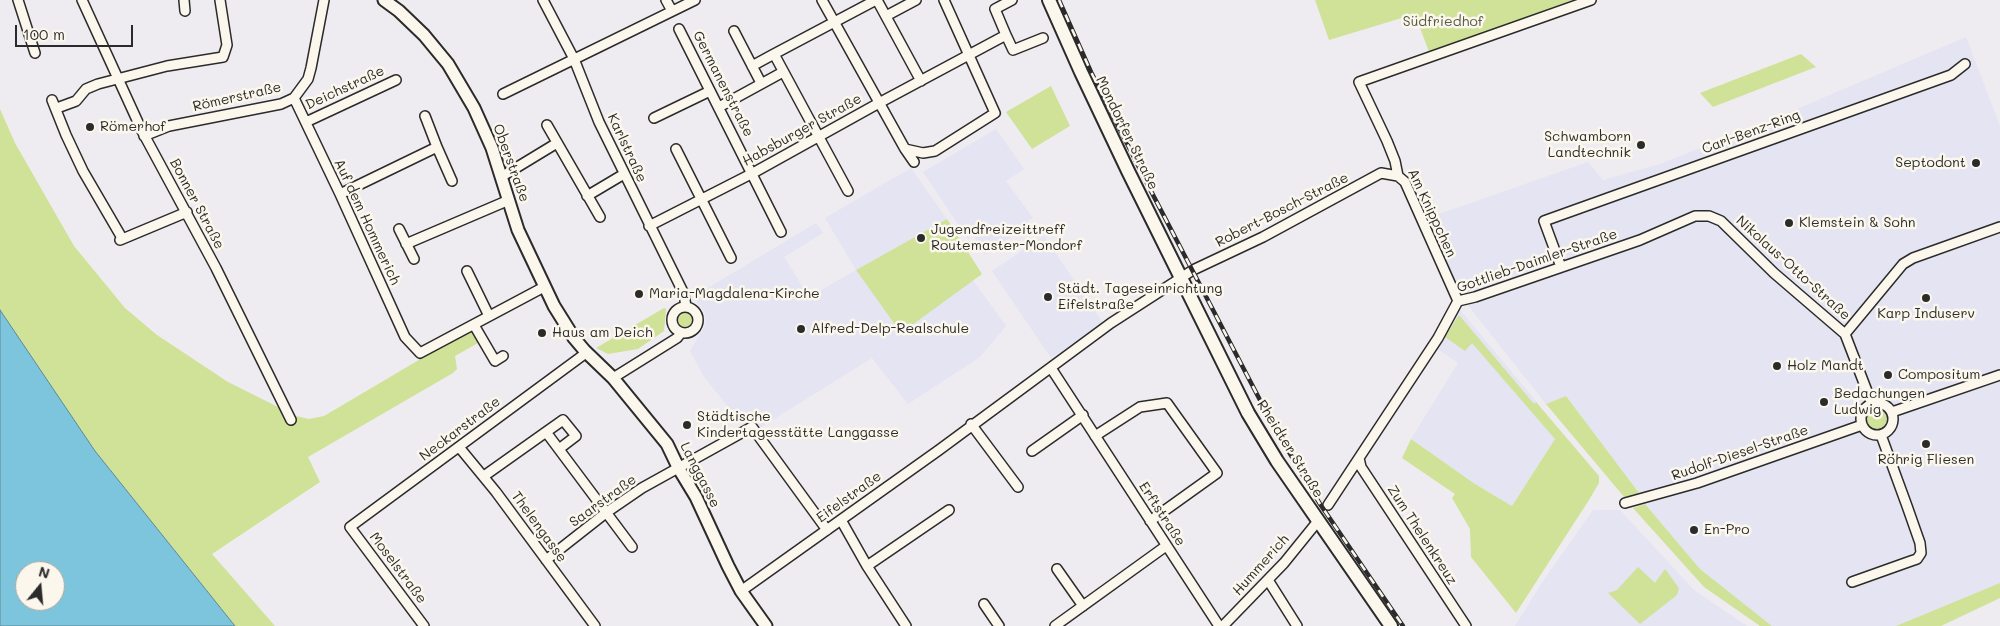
<!DOCTYPE html>
<meta charset="utf-8">
<style>
body{margin:0}
#map{position:relative;width:2000px;height:626px;overflow:hidden;background:#eeecf0;font-family:Mali,sans-serif}
canvas{display:block}
.north{position:absolute;left:15px;top:561px;width:50px;height:50px;box-sizing:border-box;background:#fbf7ec;border:1px solid #a8a59f;border-radius:50%;rotate:17deg;font-size:14px;font-weight:700;line-height:20px;text-align:center;color:#2b2b2b}
.north::after{content:'';display:block;margin:auto;width:18px;height:22px;background:#2b2b2b;clip-path:polygon(50% 0,100% 100%,50% 72%,0 100%)}
.scale{position:absolute;left:15px;top:25px;width:118px;height:22px;box-sizing:border-box;border:2px solid #2b2b2b;border-top:0;padding-left:6px;font-size:15px;line-height:18px;white-space:nowrap;color:#2b2b2b;-webkit-text-stroke:4px #fbf7ec;paint-order:stroke}
</style>
<div id="map">
<canvas width="2000" height="626"></canvas>
<div class="north">N</div>
<div class="scale">100 m</div>
</div>
<script>
const ctx = document.querySelector('canvas').getContext('2d');
ctx.lineJoin = 'round';
function fillPath(path, color) { ctx.fillStyle = color; ctx.fill(path, 'evenodd'); }
const poly = rows => new Path2D(rows.map(r => 'M' + r).join(''));
function strokePath(path, color, width, dash) { ctx.strokeStyle = color; ctx.lineWidth = width; ctx.lineCap = dash ? 'butt' : 'round'; ctx.setLineDash(dash || []); ctx.stroke(path); }
function drawText(font, color, halo, rows, align = 'center') {
  ctx.font = font + ' Mali,sans-serif'; ctx.lineWidth = 5; ctx.setLineDash([]); ctx.textBaseline = 'middle'; ctx.strokeStyle = halo; ctx.fillStyle = color; for (const [text, x, y, turn = 0] of rows) {
    ctx.save(); ctx.translate(x, y); ctx.rotate((+turn || 0) * Math.PI / 180); ctx.textAlign = isNaN(turn) ? turn : align; if (halo) ctx.strokeText(text, 0, 0); ctx.fillText(text, 0, 0); ctx.restore();
  }
}
const built = poly([
 [1966,37,2000,126,2000,583,1896,626,1772,626,1700,569,1645,504,1639,493,1566,396,1546,404,1467,304,1425,219,1588,162,1603,180,1660,164,1771,120],
 [996,129,1024,169,1006,181,1033,218,1028,221,1030,224,985,255,973,235,968,239,923,172],
 [911,168,947,219,856,270,901,332,973,280,1006,326,980,357,908,404,872,358,750,434,704,377,690,351,706,324,705,313,693,297,816,223,823,233,784,257,809,297,856,270,825,218],
 [1044,236,1103,323,1051,358,992,271],
 [1460,310,1536,401,1555,439,1512,506,1475,484,1411,439,1458,363,1436,348],
 [1593,510,1620,510,1694,590,1747,626,1515,626,1543,581]
]);
const green = poly([
 [1315,0,1574,0,1429,52,1415,14,1329,40],
 [1801,54,1816,67,1713,107,1700,93],
 [1051,86,1070,126,1032,149,1006,112],
 [0,109,15,143,74,246,125,308,157,335,228,382,296,416,309,419,324,416,468,331,471,331,478,343,455,356,457,369,453,373,308,457,320,482,212,554,275,626,235,626,95,451,0,310],
 [947,219,982,274,901,333,856,270],
 [664,308,666,309,664,331,638,349,608,354,596,348],
 '674 320a10 10 0 1 1 20 0a10 10 0 1 1-20 0Z',
 [1459,315,1534,404,1536,402,1599,476,1599,483,1589,500,1516,613,1471,557,1470,529,1452,498,1455,494,1402,458,1411,439,1475,484,1512,506,1555,439,1472,343,1465,351,1445,337],
 [1566,396,1639,493,1625,498,1546,404],
 '1867 419a10 10 0 1 1 20 0a10 10 0 1 1-20 0Z',
 [1645,504,1700,569,1772,626,1760,626,1704,587,1633,508],
 [1638,567,1655,583,1665,569,1679,588,1677,595,1640,624,1608,593,1617,590],
 [2000,583,2000,598,1941,626,1896,626]
]);
const water = poly([
 [0,310,95,451,235,626,0,626,0,310],
 [25,571,55,571,55,601,25,601,25,571]
]);
const minor = poly([
 [18,0,35,53],
 [82,0,142,131,216,268,291,420],
 [184,0,185,11],
 [543,0,574,59,599,122,684,294,686,307],
 [666,0,672,11],
 [822,0,905,149,914,162],
 [877,0,921,81],
 [886,16,916,0],
 [679,29,781,232],
 [734,31,761,83],
 [1006,35,995,9,1012,0],
 [752,66,774,54],
 [503,94,695,0],
 [294,98,340,194,405,337,420,353,544,287],
 [52,100,66,135,83,171,122,238],
 [719,107,783,72],
 [57,108,76,101,86,89,98,84,167,66,223,57,227,45,220,0],
 [654,118,710,91],
 [306,122,396,80],
 [547,125,600,217],
 [144,136,169,126,281,104,294,98,308,79,311,68,324,0],
 [437,147,452,181],
 [676,149,731,258],
 [905,149,923,153,935,151,995,113,944,0],
 [501,177,557,143],
 [848,191,774,54,876,0],
 [340,194,437,147,425,116],
 [587,196,624,174],
 [649,226,753,173,879,103,1006,35,1013,50,1043,38],
 [399,229,414,259],
 [120,240,187,212],
 [406,244,509,200],
 [1561,267,1544,221,1951,75,1965,64],
 [467,271,489,316],
 [1458,301,1405,182,1398,176,1395,161,1387,141,1359,82,1591,0],
 '672 320a13 13 0 1 1 26 0a13 13 0 1 1-26 0Z',
 [474,325,495,361,503,356],
 [1845,334,1903,264,1913,258,2000,227],
 [1051,368,1219,626],
 [613,378,677,338,681,333],
 '1861 419a16 16 0 1 1 32 0a16 16 0 1 1-32 0Z',
 [1892,412,2000,375],
 [971,424,1018,487],
 [546,432,563,420,576,436,559,449],
 [1095,436,1140,407,1167,403,1217,473,1150,521],
 [459,447,496,492,595,626],
 [1032,451,1083,415],
 [1359,458,1361,467,1466,626],
 [484,476,546,432,632,547],
 [1625,503,1697,483,1862,425],
 [1328,505,1438,338,1458,301,1475,297,1640,240,1695,216,1709,216,1721,221,1774,273,1845,334,1872,404],
 [841,520,867,566,906,626],
 [546,560,607,512,642,488,752,427,827,530],
 [867,566,949,510],
 [1057,569,1083,606],
 [1268,580,1297,626],
 [1852,582,1911,561,1917,559,1921,553,1920,543,1907,506,1881,435],
 [741,591,939,450,1111,323,1173,283,1193,270,1263,237,1381,173,1398,176],
 [984,604,999,626],
 [424,626,350,527,586,353],
 [1055,626,1166,546],
 [1223,626,1284,563,1318,521]
]);
const tertiary = poly([
 [384,0,399,11,424,35,448,64,474,108,492,148,518,230,554,306,574,338,585,351,613,378,667,444,679,469,696,497,728,566,741,591,766,626]
]);
const secondary = poly([
 [1049,0,1081,72,1128,171,1248,413,1277,461,1391,626]
]);
const rail = poly([
 [1059,0,1091,72,1152,193,1273,425,1320,504,1403,626]
]);
const markers = [
 [90,127,5,"#2b2b2b"],
 [1641,145,5,"#2b2b2b"],
 [1976,163,5,"#2b2b2b"],
 [1789,223,5,"#2b2b2b"],
 [921,238,5,"#2b2b2b"],
 [639,294,5,"#2b2b2b"],
 [1048,297,5,"#2b2b2b"],
 [1926,298,5,"#2b2b2b"],
 [801,329,5,"#2b2b2b"],
 [542,333,5,"#2b2b2b"],
 [1777,366,5,"#2b2b2b"],
 [1888,375,5,"#2b2b2b"],
 [1824,402,5,"#2b2b2b"],
 [687,425,5,"#2b2b2b"],
 [1926,444,5,"#2b2b2b"],
 [1694,530,5,"#2b2b2b"]
];
const parkNames = [
 ["Südfriedhof",1443,22]
];
const streetNames = [
 ["Germanenstraße",723,84,63],
 ["Deichstraße",345,88,-25],
 ["Römerstraße",237,97,-13],
 ["Habsburger Straße",802,130,-29],
 ["Carl-Benz-Ring",1751,132,-20],
 ["Mondorfer Straße",1127,133,64],
 ["Karlstraße",627,148,65],
 ["Oberstraße",511,163,70],
 ["Bonner Straße",197,204,62],
 ["Robert-Bosch-Straße",1282,210,-27],
 ["Am Knippchen",1432,213,65],
 ["Auf dem Hommerich",367,222,65],
 ["Gottlieb-Daimler-Straße",1537,261,-19],
 ["Nikolaus-Otto-Straße",1793,268,42],
 ["Neckarstraße",460,429,-37],
 ["Rheidter Straße",1290,449,58],
 ["Rudolf-Diesel-Straße",1740,453,-19],
 ["Langgasse",700,475,63],
 ["Eifelstraße",849,497,-36],
 ["Saarstraße",603,501,-36],
 ["Erftstraße",1162,514,57],
 ["Thelengasse",539,527,54],
 ["Zum Thelenkreuz",1422,535,57],
 ["Hummerich",1261,565,-48],
 ["Moselstraße",398,568,53]
];
const poiNames = [
 ["Römerhof",100,127],
 ["Schwamborn",1631,137,"right"],
 ["Landtechnik",1631,153,"right"],
 ["Septodont",1966,163,"right"],
 ["Klemstein & Sohn",1799,223],
 ["Jugendfreizeittreff",931,230],
 ["Routemaster-Mondorf",931,246],
 ["Städt. Tageseinrichtung",1058,289],
 ["Eifelstraße",1058,305],
 ["Maria-Magdalena-Kirche",649,294],
 ["Karp Induserv",1926,314,"center"],
 ["Alfred-Delp-Realschule",811,329],
 ["Haus am Deich",552,333],
 ["Holz Mandt",1787,366],
 ["Compositum",1898,375],
 ["Bedachungen",1834,394],
 ["Ludwig",1834,410],
 ["Städtische",697,417],
 ["Kindertagesstätte Langgasse",697,433],
 ["Röhrig Fliesen",1926,460,"center"],
 ["En-Pro",1704,530]
];
fillPath(built, '#e4e4f3');
fillPath(green, '#cfe297');
fillPath(water, '#7cc5dd');
strokePath(water, '#5c8796', 1);
strokePath(minor, '#2b2b2b', 12);
strokePath(tertiary, '#2b2b2b', 15);
strokePath(secondary, '#2b2b2b', 16);
strokePath(minor, '#fbf7ec', 9);
strokePath(tertiary, '#fbf7ec', 11);
strokePath(secondary, '#fbf7ec', 12);
strokePath(rail, '#2b2b2b', 4.5);
strokePath(rail, '#fbf7ec', 2.5, [8]);
for (const [x, y, r, color] of markers) { const dot = new Path2D(); dot.arc(x, y, r, 0, 2 * Math.PI); ctx.fillStyle = color; ctx.fill(dot); strokePath(dot, '#fbf7ec', 2); }
drawText('14px', '#545946', '#fbf7ec', parkNames);
drawText('14px', '#2b2b2b', '#fbf7ec', streetNames);
drawText('14px', '#2b2b2b', '#fbf7ec', poiNames, 'left');
</script>
